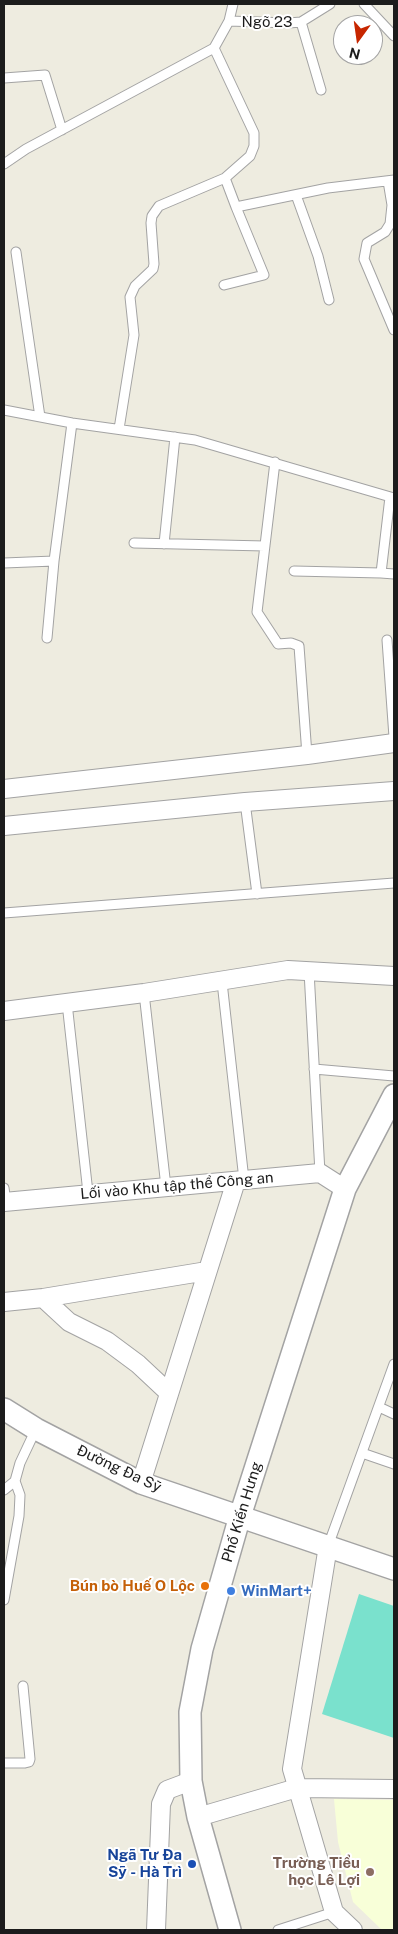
<!DOCTYPE html>
<meta charset="utf-8">
<style>
body{margin:0}
#map{position:relative;width:398px;height:1934px;overflow:hidden;background:#eeece0;font-family:"Public Sans",sans-serif}
canvas{display:block}
.frame{position:absolute;inset:0;border:5px solid #1c1c1c;pointer-events:none}
.north{position:absolute;left:333px;top:15px;width:50px;height:50px;box-sizing:border-box;background:#fff;border:1px solid #a4a4a4;border-radius:50%;rotate:194deg;font-size:14px;font-weight:700;line-height:20px;text-align:center;color:#1c1c1c}
.north::after{content:'';display:block;margin:auto;width:18px;height:22px;background:#c72600;clip-path:polygon(50% 0,100% 100%,50% 72%,0 100%)}
</style>
<div id="map">
<canvas width="398" height="1934"></canvas>
<div class="frame"></div>
<div class="north">N</div>
</div>
<script>
const ctx = document.querySelector('canvas').getContext('2d');
ctx.lineJoin = 'round';
function fillPath(path, color) { ctx.fillStyle = color; ctx.fill(path, 'evenodd'); }
const poly = rows => new Path2D(rows.map(r => 'M' + r).join(''));
function strokePath(path, color, width, dash) { ctx.strokeStyle = color; ctx.lineWidth = width; ctx.lineCap = dash ? 'butt' : 'round'; ctx.setLineDash(dash || []); ctx.stroke(path); }
function drawText(font, color, halo, rows, align = 'center') {
  ctx.font = font + ' "Public Sans",sans-serif'; ctx.lineWidth = 4; ctx.setLineDash([]); ctx.textBaseline = 'middle'; ctx.strokeStyle = halo; ctx.fillStyle = color; for (const [text, x, y, turn = 0] of rows) {
    ctx.save(); ctx.translate(x, y); ctx.rotate((+turn || 0) * Math.PI / 180); ctx.textAlign = isNaN(turn) ? turn : align; if (halo) ctx.strokeText(text, 0, 0); ctx.fillText(text, 0, 0); ctx.restore();
  }
}
const education = poly([
 [334,1799,394,1800,394,1930,382,1930,353,1902,338,1842]
]);
const pitch = poly([
 [359,1594,394,1606,394,1738,322,1714]
]);
const service = poly([
 [364,4,394,36],
 [229,21,289,23,301,22,330,4],
 [301,22,321,90],
 [214,48,254,133,254,146,250,156,225,178],
 [4,78,45,75,62,130],
 [4,164,26,149,214,48,229,21,233,4],
 [388,181,392,205,390,224,385,232,367,243,364,259,394,330],
 [296,195,318,256,329,300],
 [16,252,40,417],
 [224,285,264,275,236,207],
 [4,410,72,423,195,440,394,498],
 [119,429,134,335,130,297,135,286,153,269,154,264,151,223,152,216,159,206,225,178,236,207,328,188,394,180],
 [275,462,257,612,278,644,291,643,299,646,307,755],
 [390,497,381,573,394,574],
 [134,543,265,546],
 [164,544,175,437],
 [4,563,54,561,72,423],
 [294,571,381,573],
 [47,638,54,561],
 [387,640,394,737],
 [245,802,257,894],
 [4,913,394,883],
 [309,971,320,1173],
 [222,982,244,1180],
 [144,993,166,1187],
 [67,1003,88,1193],
 [314,1069,394,1076],
 [4,1188,6,1202],
 [379,1407,394,1414],
 [362,1453,394,1464],
 [4,1490,15,1481,20,1463,36,1429],
 [328,1546,394,1364],
 [4,1600,19,1516,20,1495,15,1481],
 [4,1763,25,1763,29,1762,30,1759,23,1686],
 [278,1930,334,1912]
]);
const minor = poly([
 [4,789,307,755,394,743],
 [4,826,245,802,394,791],
 [4,1011,144,993,288,970,394,976],
 [4,1202,320,1173,345,1189],
 [43,1298,69,1322,107,1341,138,1364,169,1393],
 [4,1302,43,1298,207,1271],
 [141,1483,236,1181],
 [328,1546,292,1769,334,1912,353,1930],
 [198,1817,297,1788,394,1789],
 [156,1930,161,1804,167,1790,191,1781]
]);
const tertiary = poly([
 [4,1409,36,1429,141,1483,394,1569],
 [230,1930,198,1817,191,1781,190,1712,202,1649,240,1516,345,1189,394,1095]
]);
const markers = [
 [205,1586,5,"#e8710a"],
 [231,1591,5,"#3f7fe0"],
 [192,1864,5,"#1a4fb4"],
 [370,1872,5,"#8d6e63"]
];
const streetNames = [
 ["Ngõ 23",267,22],
 ["Lối vào Khu tập thể Công an",177,1186,-5],
 ["Đường Đa Sỹ",119,1469,25],
 ["Phố Kiến Hưng",242,1512,-73]
];
const foodNames = [
 ["Bún bò Huế O Lộc",195,1586]
];
const shopNames = [
 ["WinMart+",241,1591]
];
const transitNames = [
 ["Ngã Tư Đa",182,1855],
 ["Sỹ - Hà Trì",182,1872]
];
const educationNames = [
 ["Trường Tiểu",360,1863],
 ["học Lê Lợi",360,1880]
];
fillPath(education, '#f8ffd8');
fillPath(pitch, '#7ae1cd');
strokePath(service, '#a3a3a3', 11);
strokePath(minor, '#a3a3a3', 20);
strokePath(tertiary, '#a3a3a3', 24);
strokePath(service, '#fff', 9);
strokePath(minor, '#fff', 18);
strokePath(tertiary, '#fff', 21);
for (const [x, y, r, color] of markers) { const dot = new Path2D(); dot.arc(x, y, r, 0, 2 * Math.PI); ctx.fillStyle = color; ctx.fill(dot); strokePath(dot, '#fff', 2); }
drawText('15px', '#1c1c1c', '#fff', streetNames);
drawText('bold 15px', '#c56008', '#fff', foodNames, 'right');
drawText('bold 15px', '#366cbe', '#fff', shopNames, 'left');
drawText('bold 15px', '#164399', '#fff', transitNames, 'right');
drawText('bold 15px', '#785e54', '#fff', educationNames, 'right');
</script>
